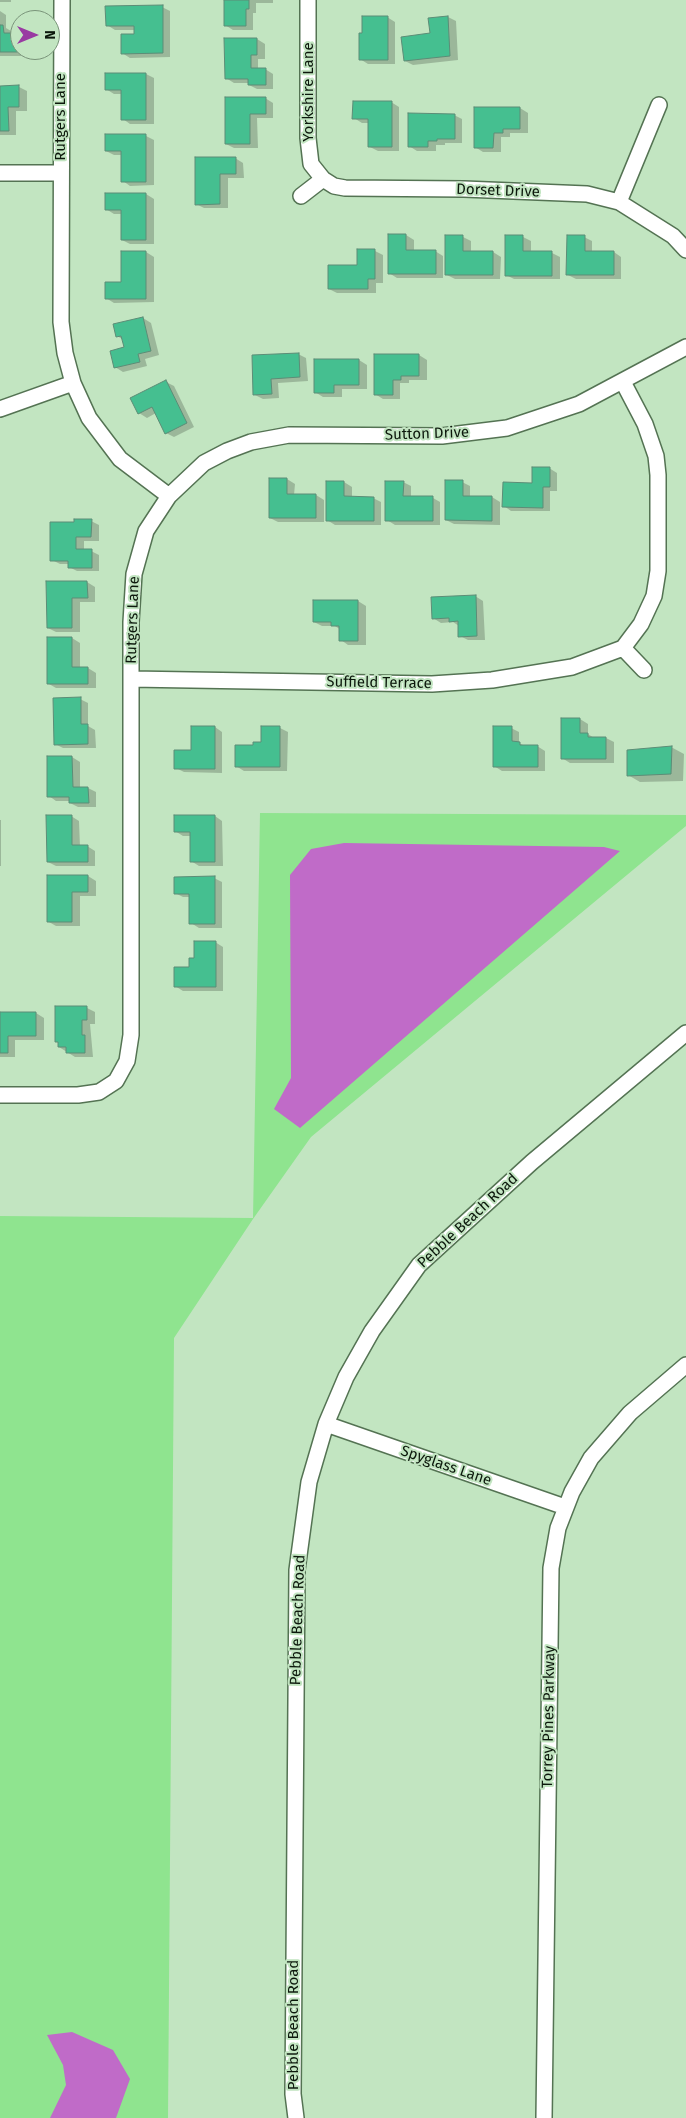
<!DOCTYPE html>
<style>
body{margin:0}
#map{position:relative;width:686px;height:2118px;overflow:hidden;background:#c2e5c1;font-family:"Fira Sans",sans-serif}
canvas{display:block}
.north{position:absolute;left:10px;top:10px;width:50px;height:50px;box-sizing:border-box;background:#c2e5c1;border:1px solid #799379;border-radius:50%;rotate:90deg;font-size:14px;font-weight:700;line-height:20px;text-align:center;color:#0c180c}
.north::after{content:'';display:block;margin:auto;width:18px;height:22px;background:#993aa2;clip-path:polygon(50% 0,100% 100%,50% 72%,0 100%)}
</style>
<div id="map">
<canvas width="686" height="2118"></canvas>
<div class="north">N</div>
</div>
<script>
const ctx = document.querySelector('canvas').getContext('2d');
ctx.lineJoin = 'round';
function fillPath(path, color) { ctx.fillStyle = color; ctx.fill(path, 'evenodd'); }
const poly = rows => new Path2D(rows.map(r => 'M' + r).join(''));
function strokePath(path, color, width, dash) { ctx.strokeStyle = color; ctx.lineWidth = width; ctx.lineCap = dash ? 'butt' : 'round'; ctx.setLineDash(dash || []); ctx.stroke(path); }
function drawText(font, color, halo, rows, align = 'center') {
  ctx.font = font + ' "Fira Sans",sans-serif'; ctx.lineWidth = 4; ctx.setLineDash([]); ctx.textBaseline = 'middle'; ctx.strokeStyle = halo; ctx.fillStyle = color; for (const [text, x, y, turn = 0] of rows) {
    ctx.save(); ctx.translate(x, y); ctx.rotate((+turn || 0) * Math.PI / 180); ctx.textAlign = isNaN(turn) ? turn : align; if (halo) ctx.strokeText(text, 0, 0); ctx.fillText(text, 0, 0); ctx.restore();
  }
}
const green = poly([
 [260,813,686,815,686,826,311,1137,253,1219,174,1338,168,2118,0,2118,0,1216,253,1218]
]);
const water = poly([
 [344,843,604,847,620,851,300,1128,274,1109,291,1078,290,875,311,849],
 [72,2032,113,2050,130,2079,116,2118,50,2118,66,2085,63,2065,47,2035]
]);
const shadow = poly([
 [0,0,11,0,11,2,0,2],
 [225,0,273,0,273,3,256,3,256,13,253,13,253,30,233,30,225,25],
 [162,7,170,11,170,57,130,58,122,53,135,35,135,30,115,30,107,25],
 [0,11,6,15,6,28,11,31,11,34,20,35,20,50,26,50,26,56,0,56],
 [387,17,395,22,395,64,368,64,360,59,363,34],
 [448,17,456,21,458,60,413,65,405,61],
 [257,39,265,44,265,59,258,59,258,69,265,69,273,74,273,89,257,89,249,85,249,83,234,83,226,78],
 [146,74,154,78,154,124,130,124,123,119,122,94,114,94,106,89],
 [0,87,19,87,27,91,27,111,16,111,16,135,0,135],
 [226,98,265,98,273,103,273,118,257,118,258,148,234,148,226,144],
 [391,102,399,107,399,151,378,151,370,147,370,123,362,123,354,118],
 [520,108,528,113,528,133,510,133,510,137,501,137,501,152,483,152,475,147],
 [454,115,462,119,462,143,445,143,445,145,436,145,436,151,417,151,409,146],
 [146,136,154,140,154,185,130,186,123,181,122,155,114,155,106,151],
 [196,158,235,158,243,163,244,178,228,178,228,208,204,208,196,204],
 [146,194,154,199,154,244,130,244,122,240,122,214,114,214,106,209],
 [406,235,414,240,414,251,435,251,443,256,443,278,397,278,389,273],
 [447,236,463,237,471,241,471,252,493,252,501,257,500,279,455,279,447,275],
 [523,237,531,241,531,252,552,253,560,257,560,279,514,279,506,275],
 [584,237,592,241,592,252,614,252,621,257,621,279,576,279,568,275],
 [375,251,383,255,383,283,376,283,376,293,337,293,329,289],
 [146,252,154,257,154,302,114,303,106,298,122,283],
 [143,318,151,323,159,355,145,359,147,366,123,372,115,367,125,348,124,340,117,336],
 [298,354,306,358,308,381,278,383,279,398,263,399,255,395,253,356],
 [419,355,427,360,427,380,409,380,409,383,400,383,400,399,383,399,375,394],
 [359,360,367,365,367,389,342,389,342,397,323,397,315,392],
 [166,382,174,386,194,427,174,437,166,433,156,413,147,418,139,413],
 [549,468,557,473,557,491,550,491,550,511,511,511,504,506,533,484],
 [287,479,295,484,294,495,316,495,324,500,324,522,278,522,270,518],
 [328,482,344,482,352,487,352,498,373,498,381,502,381,525,335,525,327,520],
 [403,482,411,486,411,497,433,498,440,502,440,525,395,525,387,520],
 [462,482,470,486,470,497,492,497,500,502,500,525,454,524,446,520],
 [91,521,99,525,99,541,84,541,84,551,91,551,99,555,99,571,77,571,69,567,69,564,60,564,52,560,75,523],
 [48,582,87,582,95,587,95,602,80,602,80,632,56,632,48,628],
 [475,596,483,601,485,640,468,640,460,636,459,626,453,622,441,623,433,618],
 [358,601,366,606,366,645,348,645,341,640,341,630,335,626,322,626,314,622],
 [72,638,80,643,80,668,88,668,96,673,96,688,56,688,49,684],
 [80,699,88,703,88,726,95,730,96,748,63,748,55,744],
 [580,719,588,724,588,734,594,738,606,738,614,742,614,763,570,763,562,758],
 [215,727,222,732,222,773,184,772,176,768],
 [280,728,288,732,287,771,244,771,236,766,254,746,262,743],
 [511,728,519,732,519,743,525,746,537,746,545,751,545,771,502,771,494,766],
 [671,747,684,754,683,781,640,782,628,775],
 [72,757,80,762,80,788,88,788,96,792,96,807,78,807,70,803,70,801,56,801,49,796,49,758],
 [71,816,79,821,80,847,87,846,95,851,95,866,56,866,48,862],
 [215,816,222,821,223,866,199,866,191,861,191,836,183,836,175,831],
 [0,820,1,820,1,866,0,866],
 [48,876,88,876,96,881,96,896,80,896,80,926,56,926,49,922],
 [214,878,222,882,222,928,199,928,191,923,191,897,183,897,175,893],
 [215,942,223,947,223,991,183,991,175,986,190,969,195,959],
 [87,1008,95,1012,95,1024,90,1024,93,1057,75,1057,59,1047,59,1043,56,1041],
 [0,1013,36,1013,44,1018,44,1040,15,1040,15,1057,0,1057]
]);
const building = poly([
 [224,0,249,0,249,9,246,9,246,26,224,26,224,0],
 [163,5,163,53,121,54,121,34,134,34,134,26,106,26,105,6,163,5],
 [362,16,388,16,388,60,359,60,359,33,362,33,362,16],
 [448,16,450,56,404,61,401,37,430,33,428,18,448,16],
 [0,25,3,25,4,33,19,33,19,52,0,52,0,25],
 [224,38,257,38,257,55,251,55,251,68,266,68,266,85,248,85,248,79,225,79,224,38],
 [105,73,146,73,146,120,121,120,121,90,105,90,105,73],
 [19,85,19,107,8,107,9,131,0,131,0,86,19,85],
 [225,97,266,97,266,114,250,114,250,144,225,144,225,97],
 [353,101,392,101,392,147,368,147,368,119,352,119,353,101],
 [474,107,520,107,520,129,503,129,503,133,494,133,493,148,474,148,474,107],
 [408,113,455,114,455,139,437,139,437,141,428,141,428,147,408,147,408,113],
 [105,134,146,134,146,182,121,182,121,151,105,151,105,134],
 [195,157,236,157,236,174,220,174,220,204,195,205,195,157],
 [105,193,146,193,146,240,121,240,121,210,105,210,105,193],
 [388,234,406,234,406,250,436,250,436,274,388,274,388,234],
 [445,235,463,235,463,251,493,251,493,275,445,275,445,235],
 [505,235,523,235,523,251,552,251,552,276,505,276,505,235],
 [567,235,585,235,585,251,614,251,614,275,566,275,567,235],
 [357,249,375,249,375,279,368,279,368,289,328,289,328,265,357,265,357,249],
 [121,251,146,251,146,299,105,299,105,282,121,282,121,251],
 [143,317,151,351,138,354,140,362,114,368,110,351,124,347,121,336,116,337,113,324,143,317],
 [299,353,300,377,271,379,272,394,253,395,252,355,299,353],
 [374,354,419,354,419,376,401,376,401,380,393,380,393,395,374,395,374,354],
 [314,359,359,359,359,385,334,385,334,393,314,393,314,359],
 [166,380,187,423,165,434,152,407,138,414,130,398,166,380],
 [532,467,550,467,550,487,543,487,543,508,502,507,503,482,532,483,532,467],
 [269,478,287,478,287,494,316,494,316,518,269,518,269,478],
 [445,480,463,480,463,496,492,496,492,521,445,520,445,480],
 [326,481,344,481,344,496,374,497,374,521,326,521,326,481],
 [385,481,404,481,403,496,433,496,433,521,385,521,385,481],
 [74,519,92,519,91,537,76,537,76,549,92,549,92,568,68,568,68,561,50,561,50,522,74,522,74,519],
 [46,581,87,581,88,598,72,598,72,628,47,628,46,581],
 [476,595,477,636,458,637,458,621,449,622,449,618,432,619,431,597,476,595],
 [313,600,358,600,358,641,339,641,339,626,331,626,331,622,313,622,313,600],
 [47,637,72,637,72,667,88,667,88,684,47,684,47,637],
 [81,697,81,724,88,724,88,744,54,745,53,698,81,697],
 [561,718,580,718,580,733,588,733,588,737,606,737,606,759,561,759,561,718],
 [191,726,215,726,215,769,174,769,174,750,191,750,191,726],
 [261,726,280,726,280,767,235,767,235,745,253,745,253,742,261,742,261,726],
 [493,726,512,726,512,741,520,742,520,745,538,745,538,767,493,767,493,726],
 [672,746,671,774,627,776,627,750,672,746],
 [47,756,72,756,73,787,88,787,89,803,69,803,69,797,47,797,47,756],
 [46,815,72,815,72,845,88,845,88,862,47,862,46,815],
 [174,815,215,815,215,862,190,862,190,832,174,832,174,815],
 [47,875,88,875,88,892,72,892,72,922,47,922,47,875],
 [215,876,215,924,189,924,189,894,174,894,174,877,215,876],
 [194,941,216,941,216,987,174,987,174,967,189,967,189,958,194,958,194,941],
 [55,1006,87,1006,87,1020,82,1020,82,1035,85,1035,85,1053,66,1053,66,1047,58,1047,58,1042,55,1042,55,1006],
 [0,1012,36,1012,36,1036,8,1036,8,1053,0,1053,0,1012]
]);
const minor = poly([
 [62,0,61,322,65,353,73,383,89,418,120,459,169,496],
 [308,0,308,138,311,164,323,179],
 [0,173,60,173],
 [301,196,323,179,334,186,345,188,464,189,587,194,619,202,673,236,686,250],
 [619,202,659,105],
 [0,409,73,383],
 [623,648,644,670],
 [131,679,432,684,492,680,572,667,623,648,641,624,654,596,658,571,658,475,656,456,645,424,623,382],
 [0,1095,78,1095,99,1092,116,1081,127,1061,131,1035,131,622,134,574,146,531,169,496,204,463,227,451,251,442,289,435,442,436,507,428,579,404,686,347],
 [326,1424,565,1507],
 [296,2118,293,2094,297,1570,309,1482,326,1424,346,1377,372,1331,419,1265,532,1162,686,1033],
 [544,2118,551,1568,558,1528,572,1492,591,1458,630,1413,686,1365]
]);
const streetNames = [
 ["Yorkshire Lane",309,92,-90],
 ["Rutgers Lane",61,117,-90],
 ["Dorset Drive",498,191,2],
 ["Sutton Drive",427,434,-2],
 ["Rutgers Lane",133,620,-88],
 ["Suffield Terrace",379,683,1],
 ["Pebble Beach Road",468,1221,-43],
 ["Spyglass Lane",446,1466,19],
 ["Pebble Beach Road",298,1620,-88],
 ["Torrey Pines Parkway",549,1717,-89],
 ["Pebble Beach Road",294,2025,-90]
];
fillPath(green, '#8fe48f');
fillPath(water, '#c06bc8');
fillPath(shadow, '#0003');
fillPath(building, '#45bf90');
strokePath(building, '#5c8c76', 1);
strokePath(minor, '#547353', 18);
strokePath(minor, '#fff', 15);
drawText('15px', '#0c180c', '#c2e5c1', streetNames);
</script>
